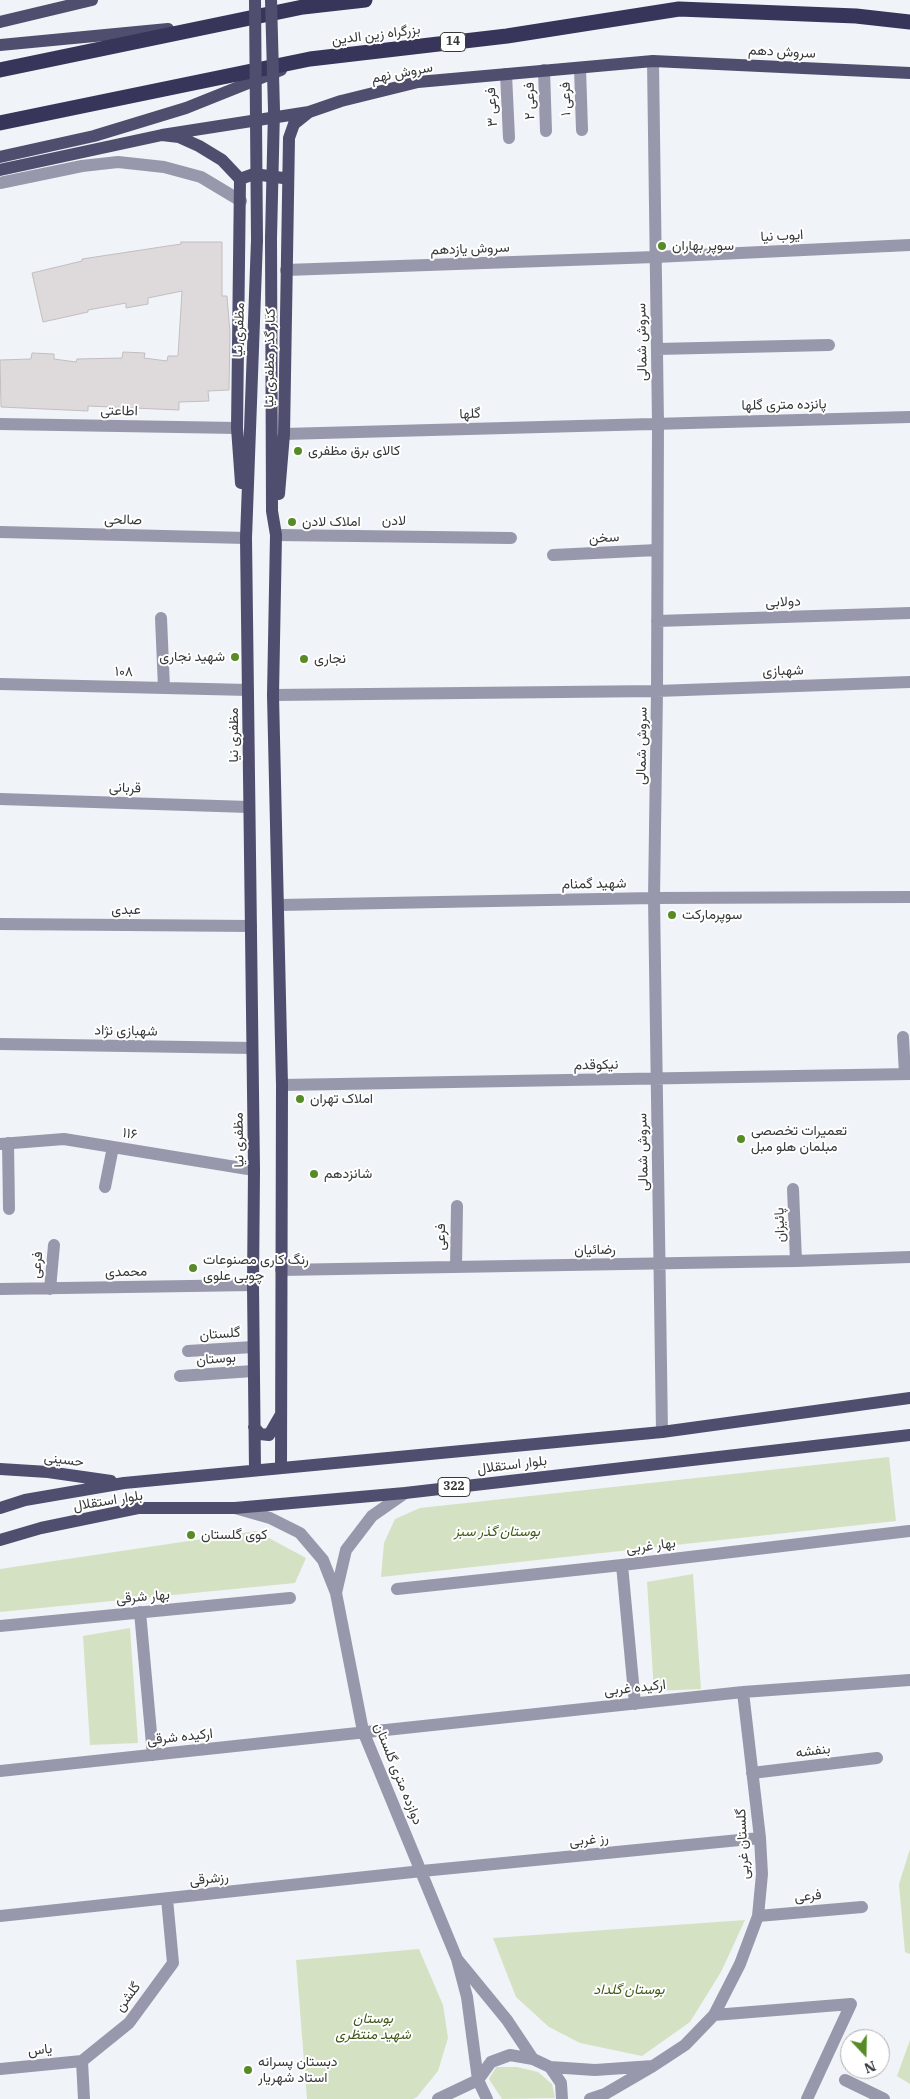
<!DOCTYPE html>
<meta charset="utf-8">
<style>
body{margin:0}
#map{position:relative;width:910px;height:2099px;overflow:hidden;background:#f0f3f7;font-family:"IBM Plex Serif",serif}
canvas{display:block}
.north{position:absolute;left:840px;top:2029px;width:50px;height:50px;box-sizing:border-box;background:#fff;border:1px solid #afafb0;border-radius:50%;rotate:159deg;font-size:14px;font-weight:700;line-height:20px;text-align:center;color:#373839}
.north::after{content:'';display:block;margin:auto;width:18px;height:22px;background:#568b25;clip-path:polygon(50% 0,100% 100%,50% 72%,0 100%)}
</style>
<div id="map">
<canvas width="910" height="2099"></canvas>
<div class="north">N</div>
</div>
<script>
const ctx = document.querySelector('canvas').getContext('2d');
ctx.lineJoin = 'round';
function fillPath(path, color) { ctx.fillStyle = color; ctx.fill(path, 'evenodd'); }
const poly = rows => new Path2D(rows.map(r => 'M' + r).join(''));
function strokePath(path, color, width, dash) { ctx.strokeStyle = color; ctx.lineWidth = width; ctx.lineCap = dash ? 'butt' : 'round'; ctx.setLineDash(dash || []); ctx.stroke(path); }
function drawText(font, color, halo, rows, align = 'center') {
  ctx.font = font + ' "IBM Plex Serif",Vazirmatn,serif'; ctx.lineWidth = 4; ctx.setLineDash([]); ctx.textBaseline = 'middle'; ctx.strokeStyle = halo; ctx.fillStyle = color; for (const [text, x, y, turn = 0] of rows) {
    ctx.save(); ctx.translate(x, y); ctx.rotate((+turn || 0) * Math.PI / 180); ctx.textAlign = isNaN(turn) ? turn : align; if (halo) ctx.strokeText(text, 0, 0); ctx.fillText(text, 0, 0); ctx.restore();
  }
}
const green = poly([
 [889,1457,896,1521,381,1577,384,1543,395,1519,420,1508],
 [256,1531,306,1558,295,1583,0,1612,0,1569],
 [693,1574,701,1689,654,1691,647,1582],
 [130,1628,138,1743,90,1745,83,1636],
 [910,1849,910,1954,905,1952,899,1884],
 [745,1920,721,1972,690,2022,642,2056,580,2043,549,2027,516,1997,493,1938],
 [419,1949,443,2005,448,2038,438,2071,417,2097,413,2099,307,2099,296,1960],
 [910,2040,910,2084,897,2076],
 [496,2067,517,2067,538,2072,552,2084,555,2098,502,2099,489,2079]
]);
const building = poly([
 [181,242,222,242,222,296,227,296,230,333,229,390,208,391,209,401,179,402,179,410,88,406,88,411,1,407,0,360,31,359,32,353,54,354,54,359,76,362,77,359,122,358,123,352,145,353,144,358,167,361,168,356,178,356,182,291,148,298,148,304,126,308,126,303,88,310,88,312,43,322,32,273,82,261,82,259,181,244,181,242]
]);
const minor = poly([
 [653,61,658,424,657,691,654,898,662,1432],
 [580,68,582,130],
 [544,70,546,131],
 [506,74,509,138],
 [0,183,82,166,118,162,164,167,201,177,241,201],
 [286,270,655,257,910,245],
 [657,349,829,345],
 [0,424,237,428],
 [284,434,910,417],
 [0,532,246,538],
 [276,535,511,538],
 [553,555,657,550],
 [161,618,164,688],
 [657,621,910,613],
 [0,684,248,690],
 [273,695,657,691,910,682],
 [0,799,249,807],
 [279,905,654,898,910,897],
 [0,924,251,926],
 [903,1037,905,1074],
 [0,1044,252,1048],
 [282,1085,910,1074],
 [8,1143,9,1209],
 [0,1144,64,1139,254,1170],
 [105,1187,113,1147],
 [793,1189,796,1261],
 [456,1267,457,1206],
 [281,1270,796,1261,910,1257],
 [0,1289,253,1285],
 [50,1289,54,1245],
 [188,1351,253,1347],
 [180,1376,253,1371],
 [235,1508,270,1518,300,1533,323,1560,336,1593,363,1731,457,1959],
 [622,1565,635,1704],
 [397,1589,622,1565,909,1531],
 [336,1593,346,1550,372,1516,405,1493],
 [140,1612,153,1755],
 [0,1626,290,1598],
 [0,1771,743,1692,910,1680],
 [752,1773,877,1758],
 [0,1916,422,1871,760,1838],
 [758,1916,862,1907],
 [714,2015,851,2004,807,2099],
 [653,2066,685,2045,714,2015,740,1964,758,1916,762,1874,760,1838,743,1692],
 [550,2067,595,2070,653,2066,605,2094,590,2099],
 [0,2069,82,2061],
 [845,2080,884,2099],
 [84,2099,82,2061,129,2023,173,1963,167,1899],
 [438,2099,478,2080,491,2062,510,2055,533,2059,550,2067,561,2083,562,2099],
 [487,2099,478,2080,467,1997,457,1959,507,2020,533,2059]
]);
const major = poly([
 [0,22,92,0],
 [0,45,168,29],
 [162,135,309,112,341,101,418,82,653,61,910,73],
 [0,157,94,136,186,108,281,70],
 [0,170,162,135,179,137,199,146,222,160,240,179,237,428,241,483],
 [240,179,254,174,283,178],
 [271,238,272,511,276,535,273,695,282,1085,281,1468],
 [279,494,284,434,289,138,294,124,309,112],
 [254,1427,260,1434,269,1435,280,1416],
 [0,1469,48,1472,111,1481],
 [255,1470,253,1285,254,1170,246,538,257,240],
 [0,1508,25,1500,124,1483,662,1432,910,1398],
 [0,1540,41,1528,138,1508,235,1508,405,1493,910,1435]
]);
const highway = poly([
 [0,70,303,7,365,0],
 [0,123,310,59,507,36,679,9,856,16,910,22]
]);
const majorBridge = poly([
 [255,0,257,240],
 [271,238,274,110,271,0]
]);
const markers = [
 [662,246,5,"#568b25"],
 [298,451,5,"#568b25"],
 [292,522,5,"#568b25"],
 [235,657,5,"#568b25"],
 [304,659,5,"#568b25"],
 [672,915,5,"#568b25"],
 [300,1099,5,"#568b25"],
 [741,1139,5,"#568b25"],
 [314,1174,5,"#568b25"],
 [193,1268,5,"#568b25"],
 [191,1535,5,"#568b25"],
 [248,2070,5,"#568b25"]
];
const shields = [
 [453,42,25],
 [454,1487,32]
];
const shieldNames = [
 ["14",453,42],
 ["322",454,1487]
];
const streetNames = [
 ["بزرگراه زین الدین",376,35,-7],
 ["سروش دهم",782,52,3],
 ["سروش نهم",402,73,-11],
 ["فرعی ۱",566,99,-91],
 ["فرعی ۲",530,101,-91],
 ["فرعی ۳",492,107,-93],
 ["ایوب نیا",782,236,-3],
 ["سروش یازدهم",470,249,-2],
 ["مظفری نیا",239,330,-88],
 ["سروش شمالی",642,342,-91],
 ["کنار گذر مظفری نیا",270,358,-89],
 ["پانزده متری گلها",784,405,-1],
 ["اطاعتی",119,411,1],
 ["گلها",470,414,-2],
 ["صالحی",123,520,1],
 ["لادن",394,521,1],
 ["سخن",604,538,-3],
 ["دولابی",783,602,-2],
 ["شهبازی",783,671,-2],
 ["۱۰۸",124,672,1],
 ["مظفری نیا",234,735,-90],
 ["سروش شمالی",642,746,-89],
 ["قربانی",125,788,2],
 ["شهید گمنام",594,884,-1],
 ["عبدی",126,910],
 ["شهبازی نژاد",126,1031,1],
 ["نیکوقدم",596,1065,-1],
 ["۱۱۶",130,1134,9],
 ["مظفری نیا",239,1140,-91],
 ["سروش شمالی",643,1152,-91],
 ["پائیزان",780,1225,-92],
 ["فرعی",441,1237,-90],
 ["رضائیان",595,1250,-1],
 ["فرعی",37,1265,-85],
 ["محمدی",126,1272,-1],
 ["گلستان",220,1334,-4],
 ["بوستان",216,1359,-4],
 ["حسینی",64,1460,7],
 ["بلوار استقلال",512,1465,-7],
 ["بلوار استقلال",108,1501,-9],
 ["بهار غربی",651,1546,-7],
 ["بهار شرقی",143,1597,-5],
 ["ارکیده غربی",635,1688,-6],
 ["ارکیده شرقی",180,1737,-6],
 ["بنفشه",813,1751,-7],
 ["دوازده متری گلستان",398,1774,68],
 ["رز غربی",589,1840,-6],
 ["گلستان غربی",743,1844,-93],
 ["رزشرقی",209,1879,-6],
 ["فرعی",808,1896,-5],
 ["گلشن",128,1997,-53],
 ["یاس",40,2050,-6]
];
const poiNames = [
 ["سوپر بهاران",672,246],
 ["کالای برق مظفری",308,451],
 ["املاک لادن",302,522],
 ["شهید نجاری",225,657,"right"],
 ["نجاری",314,659],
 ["سوپرمارکت",682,915],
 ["املاک تهران",310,1099],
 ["تعمیرات تخصصی",751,1131],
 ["مبلمان هلو مبل",751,1147],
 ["شانزدهم",324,1174],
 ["رنگ کاری مصنوعات",203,1260],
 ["چوبی علوی",203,1276],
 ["کوی گلستان",201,1535],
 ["دبستان پسرانه",258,2062],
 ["استاد شهريار",258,2078]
];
const parkNames = [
 ["بوستان گذر سبز",497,1532],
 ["بوستان گلداد",629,1990],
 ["بوستان",373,2019],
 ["شهید منتظری",373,2035]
];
fillPath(green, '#d4e2c3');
fillPath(building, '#ded9db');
strokePath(building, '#c2bebf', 1);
strokePath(minor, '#9898ac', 12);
strokePath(major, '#504e6f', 12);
strokePath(highway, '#373559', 15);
strokePath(majorBridge, '#504e6f', 12);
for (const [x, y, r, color] of markers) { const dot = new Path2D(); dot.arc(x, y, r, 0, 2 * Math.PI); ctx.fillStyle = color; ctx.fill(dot); strokePath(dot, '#fff', 2); }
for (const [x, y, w] of shields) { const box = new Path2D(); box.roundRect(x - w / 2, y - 9.5, w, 19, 4); ctx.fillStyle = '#fff'; ctx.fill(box); strokePath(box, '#373839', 1); }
drawText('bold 12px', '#373839', null, shieldNames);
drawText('14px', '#373839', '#fff', streetNames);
drawText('14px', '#373839', '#fff', poiNames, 'left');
drawText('italic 14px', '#42591a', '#fff', parkNames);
</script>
